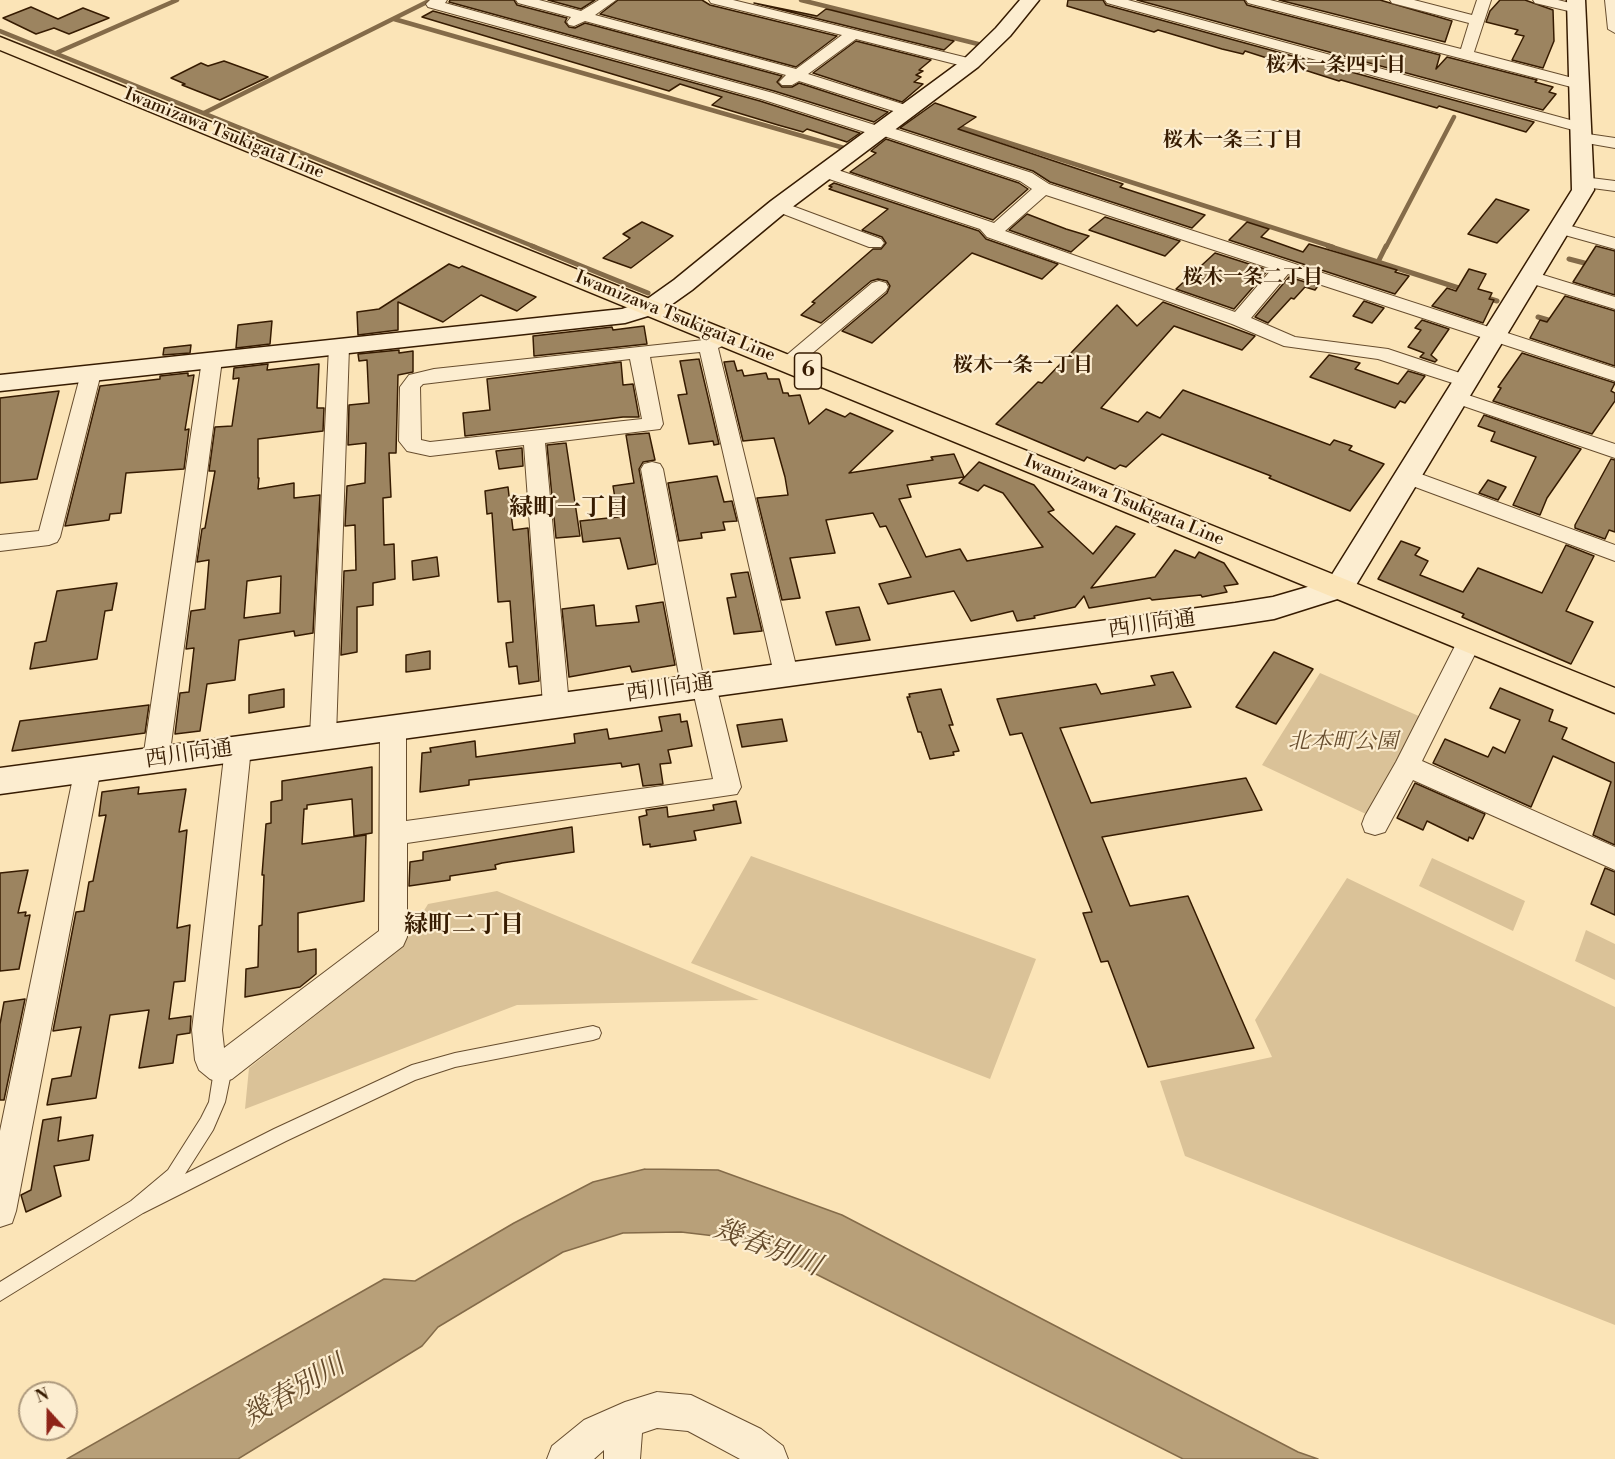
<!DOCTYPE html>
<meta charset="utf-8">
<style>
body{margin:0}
#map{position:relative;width:1615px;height:1459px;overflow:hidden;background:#fbe4b7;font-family:"Libre Bodoni",serif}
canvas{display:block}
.north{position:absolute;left:18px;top:1381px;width:60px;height:60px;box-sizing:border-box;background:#fcedd0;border:2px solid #ad997d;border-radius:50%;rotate:339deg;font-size:16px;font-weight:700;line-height:24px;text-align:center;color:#361b01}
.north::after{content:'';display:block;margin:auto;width:21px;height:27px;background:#8f2418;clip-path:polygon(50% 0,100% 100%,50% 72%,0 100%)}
</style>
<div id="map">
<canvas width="1615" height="1459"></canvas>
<div class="north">N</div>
</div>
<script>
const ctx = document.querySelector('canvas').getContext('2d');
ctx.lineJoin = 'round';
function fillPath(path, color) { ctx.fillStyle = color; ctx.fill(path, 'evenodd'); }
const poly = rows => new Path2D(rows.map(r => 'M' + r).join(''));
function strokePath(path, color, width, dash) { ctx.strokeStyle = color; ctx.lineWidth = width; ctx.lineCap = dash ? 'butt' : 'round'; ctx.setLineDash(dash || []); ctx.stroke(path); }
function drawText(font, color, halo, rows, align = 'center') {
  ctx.font = font + ' "Libre Bodoni","Noto Serif JP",serif'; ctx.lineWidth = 4.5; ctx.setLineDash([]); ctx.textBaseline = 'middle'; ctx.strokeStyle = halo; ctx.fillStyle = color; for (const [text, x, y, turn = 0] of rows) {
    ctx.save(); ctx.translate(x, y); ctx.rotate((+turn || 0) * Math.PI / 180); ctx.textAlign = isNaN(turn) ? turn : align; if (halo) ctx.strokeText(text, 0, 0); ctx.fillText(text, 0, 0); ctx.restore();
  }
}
const green = poly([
 [1320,673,1421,717,1368,815,1262,765],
 [751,856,1036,959,990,1079,691,963],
 [1432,858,1525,901,1513,931,1419,886],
 [1347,878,1615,1007,1615,1325,1185,1156,1160,1081,1272,1057,1255,1020],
 [497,891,759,1000,517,1005,245,1109,249,1068,402,947,428,904],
 [1586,930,1615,944,1615,980,1575,961]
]);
const water = poly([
 [645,1169,718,1170,842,1215,1298,1452,1318,1459,1183,1459,788,1260,732,1238,681,1232,623,1233,563,1252,438,1327,422,1346,238,1459,67,1459,384,1279,415,1281,514,1223,593,1182,645,1169]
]);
const streamFar1 = poly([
 [801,0,978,44],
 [394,19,844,148],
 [0,31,535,247],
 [56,53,177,0],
 [204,113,431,0],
 [953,125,1333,247],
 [1386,247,1454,117]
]);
const stream = poly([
 [532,246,648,293],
 [1328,246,1465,290],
 [1569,259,1592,265],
 [1378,262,1386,246],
 [1481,296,1497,301],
 [1538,317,1555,322]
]);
const building = poly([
 [450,0,514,0,517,5,567,18,565,22,569,27,575,28,585,23,782,76,777,82,782,87,792,87,799,83,888,112,874,122,774,91,449,2,450,0],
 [548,0,595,0,581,9,548,0],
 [618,0,702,0,710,5,837,36,796,67,600,14,618,0],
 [1068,0,1103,0,1106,5,1534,122,1526,132,1439,106,1437,108,1341,80,1339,81,1245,51,1243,54,1222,49,1158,30,1154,32,1067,6,1068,0],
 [1137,0,1244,0,1247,5,1440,55,1436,69,1447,57,1537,80,1535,82,1553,87,1549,92,1556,94,1543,110,1137,0],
 [1279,0,1380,0,1452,21,1445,42,1279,0],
 [1500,0,1525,0,1553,10,1554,41,1543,68,1512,60,1524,36,1515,34,1518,30,1486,22,1490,11,1500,0],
 [754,3,817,16,826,9,831,10,954,41,944,50,754,3],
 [31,7,58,19,83,8,109,18,69,34,54,28,36,34,3,18,31,7],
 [433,11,760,101,860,133,847,142,807,129,803,132,778,125,712,105,722,97,680,84,669,91,422,17,433,11],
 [856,41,931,60,919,70,923,71,916,75,921,77,914,82,923,84,902,102,813,73,856,41],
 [224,61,268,77,220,100,182,85,185,84,171,78,201,63,208,66,224,61],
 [935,103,976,117,958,129,1123,184,1120,187,1205,215,1192,228,1050,182,1033,171,900,128,935,103],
 [886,139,1019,183,1028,189,993,220,850,172,876,153,871,151,886,139],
 [834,183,979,231,986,239,1058,264,1042,279,972,253,872,343,842,331,887,293,890,286,887,281,878,279,871,281,821,323,801,315,815,303,812,302,873,249,881,249,886,243,882,237,862,230,888,209,829,189,832,187,829,186,834,183],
 [1496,199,1529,210,1497,243,1468,234,1496,199],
 [1027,214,1066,229,1089,236,1071,252,1009,230,1027,214],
 [1105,217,1180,241,1165,256,1089,230,1105,217],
 [642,222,673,236,631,268,603,258,630,238,623,234,642,222],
 [1247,222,1269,229,1261,237,1303,252,1309,244,1397,270,1395,272,1409,276,1395,294,1229,240,1247,222],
 [1596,246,1615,251,1615,295,1573,282,1596,246],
 [1215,253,1268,270,1234,309,1176,289,1215,253],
 [449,264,459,268,462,266,536,297,517,311,481,295,443,322,398,302,398,330,358,335,357,312,379,309,449,264],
 [1469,269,1486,274,1478,289,1492,293,1489,299,1494,300,1483,323,1432,306,1447,288,1456,291,1469,269],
 [1289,277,1318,286,1315,290,1305,287,1294,299,1291,298,1268,323,1255,317,1289,277],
 [1565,296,1615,311,1615,366,1530,338,1540,320,1547,322,1565,296],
 [1364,301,1384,308,1372,323,1353,316,1364,301],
 [1163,302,1255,336,1242,350,1174,326,1101,408,1138,422,1147,412,1160,418,1183,390,1330,445,1334,440,1352,446,1349,450,1384,464,1350,511,1269,478,1271,476,1162,434,1126,467,1120,465,1115,469,1087,457,1084,461,996,424,1038,382,1042,383,1117,305,1137,326,1163,302],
 [1422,320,1449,329,1431,355,1437,360,1435,362,1420,357,1424,353,1408,347,1421,330,1415,328,1422,320],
 [272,321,270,344,236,348,238,325,272,321],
 [644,326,647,344,534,356,533,336,612,327,613,330,644,326],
 [191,345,190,353,163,355,164,348,191,345],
 [399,350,399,353,413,351,413,372,398,375,396,453,389,453,391,497,383,498,384,545,394,544,395,579,373,583,373,605,357,607,357,652,341,655,344,571,356,570,355,525,345,526,347,486,365,483,366,443,348,445,349,405,369,403,367,360,359,361,358,354,399,350],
 [1522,353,1615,383,1611,391,1615,393,1615,401,1592,434,1493,401,1501,388,1498,387,1522,353],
 [1329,355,1360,363,1355,369,1398,384,1408,371,1425,376,1405,403,1400,401,1395,408,1310,377,1329,355],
 [699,359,719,444,714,445,713,441,689,444,678,395,687,394,680,361,699,359],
 [734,361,737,371,742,370,744,376,766,373,768,379,779,379,783,393,788,393,789,396,800,395,809,424,826,409,845,417,850,413,893,431,849,473,933,460,931,457,954,454,964,477,907,485,911,497,899,499,926,557,960,549,967,561,1043,547,1003,493,984,485,978,491,959,483,979,462,1034,485,1054,510,1048,512,1093,554,1116,526,1135,534,1091,588,1155,577,1175,550,1195,558,1199,552,1224,563,1238,584,1224,586,1227,592,1202,597,1201,595,1152,600,1150,598,1089,608,1084,596,1075,607,1034,616,1035,618,1017,621,1013,611,971,621,954,591,888,604,879,584,911,577,886,526,880,527,873,513,826,520,835,553,790,558,800,598,782,600,757,498,788,495,785,477,774,438,743,441,724,362,734,361],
 [621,362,623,385,633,384,639,417,623,417,465,436,463,413,490,410,487,379,621,362],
 [268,364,267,370,319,364,317,408,324,408,323,431,258,439,258,478,259,478,258,489,294,483,294,498,320,495,313,633,295,636,294,631,239,640,235,680,207,684,200,731,175,734,180,693,189,692,194,648,186,649,191,611,205,609,209,560,197,562,202,529,205,528,215,471,209,471,215,427,232,426,239,378,233,379,234,368,268,364],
 [281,576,280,613,244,618,247,581,281,576],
 [188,373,188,376,194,375,185,430,189,429,184,469,126,473,121,513,110,514,109,520,65,526,100,386,160,379,160,376,188,373],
 [59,391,37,479,0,483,0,398,59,391],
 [1484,415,1581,449,1547,498,1540,515,1513,505,1536,457,1491,441,1495,432,1478,426,1484,415],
 [649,433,655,460,643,462,639,469,656,564,628,569,620,538,583,542,580,521,618,517,613,486,634,483,626,435,649,433],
 [566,443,580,536,556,538,547,445,566,443],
 [522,448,523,466,499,469,496,451,522,448],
 [1611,459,1615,460,1615,532,1609,530,1605,539,1575,528,1575,525,1611,459],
 [717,476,724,502,732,501,737,521,723,522,725,530,701,533,702,538,679,541,668,483,717,476],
 [1488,480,1506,487,1498,500,1479,493,1488,480],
 [508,487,513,530,528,528,539,681,519,684,517,666,509,667,506,643,513,642,510,601,498,602,492,513,487,514,485,491,508,487],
 [1401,541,1420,548,1415,555,1428,561,1420,575,1463,592,1478,568,1542,593,1566,545,1594,556,1566,611,1593,622,1571,664,1462,617,1464,614,1378,579,1401,541],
 [437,557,439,576,413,580,412,561,437,557],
 [748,572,762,631,734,634,727,598,736,597,731,574,748,572],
 [117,583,112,610,105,611,97,659,30,669,35,643,46,641,57,591,117,583],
 [663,602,675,665,632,672,630,666,569,677,562,609,594,605,596,626,639,622,636,606,663,602],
 [859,607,870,640,836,645,826,612,859,607],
 [430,651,430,669,406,672,406,655,430,651],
 [1274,652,1313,669,1276,724,1236,707,1274,652],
 [1173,672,1191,707,1060,728,1091,803,1246,778,1262,810,1102,837,1130,906,1188,896,1254,1048,1148,1067,1108,961,1101,962,1083,913,1092,912,1022,733,1010,735,997,699,1096,684,1101,694,1155,685,1151,676,1173,672],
 [1500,688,1553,710,1549,721,1567,728,1562,739,1615,763,1615,845,1593,835,1611,782,1553,756,1531,807,1433,763,1445,739,1488,757,1493,747,1505,753,1520,720,1490,708,1500,688],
 [284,689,284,707,249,713,249,695,284,689],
 [941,689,953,725,949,725,959,751,953,752,954,755,930,759,921,732,918,732,907,697,910,697,909,694,941,689],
 [149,705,145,733,12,751,20,721,149,705],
 [680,714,681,722,687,721,692,746,668,750,671,763,660,764,663,784,643,786,639,764,622,767,621,763,469,780,469,785,420,792,422,753,431,752,430,748,475,741,476,757,575,743,574,734,607,729,609,739,662,731,659,717,680,714],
 [782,719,787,741,742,747,737,725,782,719],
 [372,767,372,833,354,836,352,799,307,805,307,809,304,809,302,844,366,835,364,901,298,913,298,952,316,949,316,974,300,987,245,997,246,969,258,967,259,926,262,925,264,875,262,875,266,824,271,823,271,802,282,800,282,781,372,767],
 [1415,783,1485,814,1473,839,1469,837,1468,841,1427,821,1423,830,1397,818,1415,783],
 [139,787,138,794,186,789,179,832,187,830,177,928,190,925,185,981,174,982,169,1019,191,1016,190,1033,177,1035,173,1063,139,1068,149,1010,110,1015,96,1098,47,1105,52,1079,71,1076,81,1027,53,1031,76,912,84,911,89,882,93,881,106,815,99,816,102,792,139,787],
 [736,801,741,823,694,831,696,840,650,847,650,844,643,845,639,817,647,815,646,810,667,807,668,817,714,810,713,805,736,801],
 [572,827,574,852,502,863,495,865,496,869,450,876,450,880,409,886,410,862,423,860,423,852,572,827],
 [1605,868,1615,872,1615,915,1591,904,1605,868],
 [28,870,18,913,26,912,25,916,30,915,19,969,0,971,0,873,28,870],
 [25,999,4,1100,0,1100,0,1024,4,1002,25,999],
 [61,1117,58,1141,93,1135,89,1160,54,1166,61,1196,26,1212,21,1195,31,1190,43,1120,61,1117]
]);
const lane = poly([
 [593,1026,599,1028,601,1033,599,1038,593,1040,455,1067,415,1080,286,1141,143,1213,0,1301,0,1282,131,1201,168,1170,201,1118,209,1102,215,1064,221,1061,227,1064,229,1069,230,1078,225,1102,213,1130,185,1174,274,1129,412,1065,455,1053,593,1026]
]);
const street = poly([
 [430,0,447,0,445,3,773,93,878,126,889,127,1032,173,1049,184,1615,368,1615,381,1288,274,1251,318,1295,337,1388,349,1472,377,1475,381,1472,385,1465,387,1378,359,1284,346,1232,324,987,237,980,229,820,176,818,172,826,167,832,168,994,223,1032,189,1020,181,884,136,874,135,761,99,428,7,426,4,430,0],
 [1046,195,1272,269,1235,312,1005,231,1046,195],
 [516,0,539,0,581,11,599,0,616,0,595,15,796,69,842,35,711,3,709,0,733,0,976,60,979,63,971,68,856,39,808,74,915,108,917,111,915,114,909,116,799,81,792,85,782,85,779,82,786,75,585,21,574,26,569,25,567,22,571,17,518,3,516,0],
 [1105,0,1128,0,1585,124,1587,127,1579,132,1573,130,1107,3,1105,0],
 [1246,0,1270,0,1461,49,1469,23,1392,3,1390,0,1414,0,1472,15,1477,0,1491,0,1474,52,1584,81,1587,84,1579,89,1248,3,1246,0],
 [1533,0,1558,0,1582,6,1584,9,1577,13,1535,3,1533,0],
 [1605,0,1615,0,1615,33,1608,29,1605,0],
 [1581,133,1615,138,1615,148,1575,141,1573,138,1575,135,1581,133],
 [1583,177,1615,181,1615,191,1577,186,1574,182,1577,178,1583,177],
 [779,201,881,239,884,243,881,247,869,247,773,210,770,206,773,202,779,201],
 [1560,223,1615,238,1615,249,1554,232,1551,228,1554,224,1560,223],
 [1530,271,1615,297,1615,309,1523,281,1521,277,1523,273,1530,271],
 [879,281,886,283,888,287,886,291,796,367,782,367,779,363,782,359,872,283,879,281],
 [726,331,733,333,736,337,733,341,718,348,798,674,795,680,786,683,777,680,774,674,700,352,650,357,663,424,660,429,545,443,569,705,565,712,556,714,547,712,543,705,524,445,430,456,407,451,399,441,400,387,409,375,434,369,704,340,726,331],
 [630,359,642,419,430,442,421,440,420,387,423,384,630,359],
 [339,341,346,343,349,347,336,736,332,743,323,746,314,743,310,736,329,347,332,343,339,341],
 [212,354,219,356,222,360,169,759,165,766,156,769,147,766,143,759,202,360,205,356,212,354],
 [91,367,98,369,101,373,60,537,57,542,49,545,0,551,0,535,39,531,81,373,84,369,91,367],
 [1456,391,1615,444,1615,458,1449,401,1446,397,1449,393,1456,391],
 [652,462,660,464,663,469,703,676,713,678,716,685,741,787,737,794,407,843,407,937,403,946,232,1079,221,1083,210,1079,199,1070,195,1060,192,1030,225,748,229,741,238,738,247,741,251,748,222,1030,224,1048,379,931,380,727,384,720,393,717,402,720,406,727,406,821,713,779,694,695,684,693,681,686,641,469,644,464,652,462],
 [1407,469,1615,545,1615,561,1399,481,1396,476,1399,471,1407,469],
 [1469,633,1478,636,1481,642,1422,761,1615,847,1615,870,1413,780,1385,832,1375,835,1365,832,1362,824,1365,816,1396,762,1457,642,1460,636,1469,633],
 [88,758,97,761,101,768,16,1211,12,1223,0,1227,0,1131,75,768,79,761,88,758],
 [657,1392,691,1395,761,1429,783,1446,788,1459,740,1459,688,1431,657,1428,642,1433,640,1459,604,1459,604,1450,594,1459,547,1459,552,1446,584,1420,625,1402,657,1392]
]);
const secondary = poly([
 [1020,0,1039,0,1010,36,978,67,787,211,692,290,661,312,625,323,0,391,0,375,622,309,643,302,674,280,771,201,964,59,996,28,1020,0],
 [1567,0,1585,0,1594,190,1350,595,1274,619,1235,625,0,794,0,768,1235,603,1273,597,1328,581,1572,190,1567,0]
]);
const primary = poly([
 [0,37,1615,688,1615,713,0,50,0,37]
]);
const farStreetnames = [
 ["Iwamizawa Tsukigata Line",224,134,22],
 ["Iwamizawa Tsukigata Line",675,317,22],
 ["Iwamizawa Tsukigata Line",1124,501,22]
];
const farNeighbourhoodnames = [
 ["桜木一条四丁目",1336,66],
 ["桜木一条三丁目",1233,141],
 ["桜木一条二丁目",1253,278],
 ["桜木一条一丁目",1023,366]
];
const shields = [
 [808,371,27]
];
const shieldNames = [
 ["6",808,371]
];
const streetNames = [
 ["西川向通",1152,625,-8],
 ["西川向通",670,689,-8],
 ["西川向通",189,755,-8]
];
const parkNames = [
 ["北本町公園",1343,743]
];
const neighbourhoodNames = [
 ["緑町一丁目",569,509],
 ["緑町二丁目",464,926]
];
const nearWaternames = [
 ["幾春別川",767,1249,21],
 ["幾春別川",295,1392,-30]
];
fillPath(green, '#dac298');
fillPath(water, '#b8a079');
strokePath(water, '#846b49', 1.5);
strokePath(streamFar1, '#846b49', 4.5);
strokePath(stream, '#846b49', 5);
fillPath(building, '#9c8460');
strokePath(building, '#361b01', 1.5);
strokePath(lane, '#674d2e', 2);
strokePath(street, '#674d2e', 2);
strokePath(secondary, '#361b01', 3);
strokePath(primary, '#361b01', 3);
fillPath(lane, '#fcedd0');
fillPath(street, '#fcedd0');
fillPath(secondary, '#fcedd0');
fillPath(primary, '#fbe4b7');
drawText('18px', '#361b01', '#fcedd0', farStreetnames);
drawText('bold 20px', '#361b01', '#fcedd0', farNeighbourhoodnames);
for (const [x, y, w] of shields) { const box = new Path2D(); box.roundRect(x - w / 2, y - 18, w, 36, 4.5); ctx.fillStyle = '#fcedd0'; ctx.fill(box); strokePath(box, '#361b01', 1.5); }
drawText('bold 21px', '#361b01', null, shieldNames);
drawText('22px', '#361b01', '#fcedd0', streetNames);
drawText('italic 22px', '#674d2e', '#fcedd0', parkNames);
drawText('bold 24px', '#361b01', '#fcedd0', neighbourhoodNames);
drawText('italic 28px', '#644a2b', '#fcedd0', nearWaternames);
</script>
